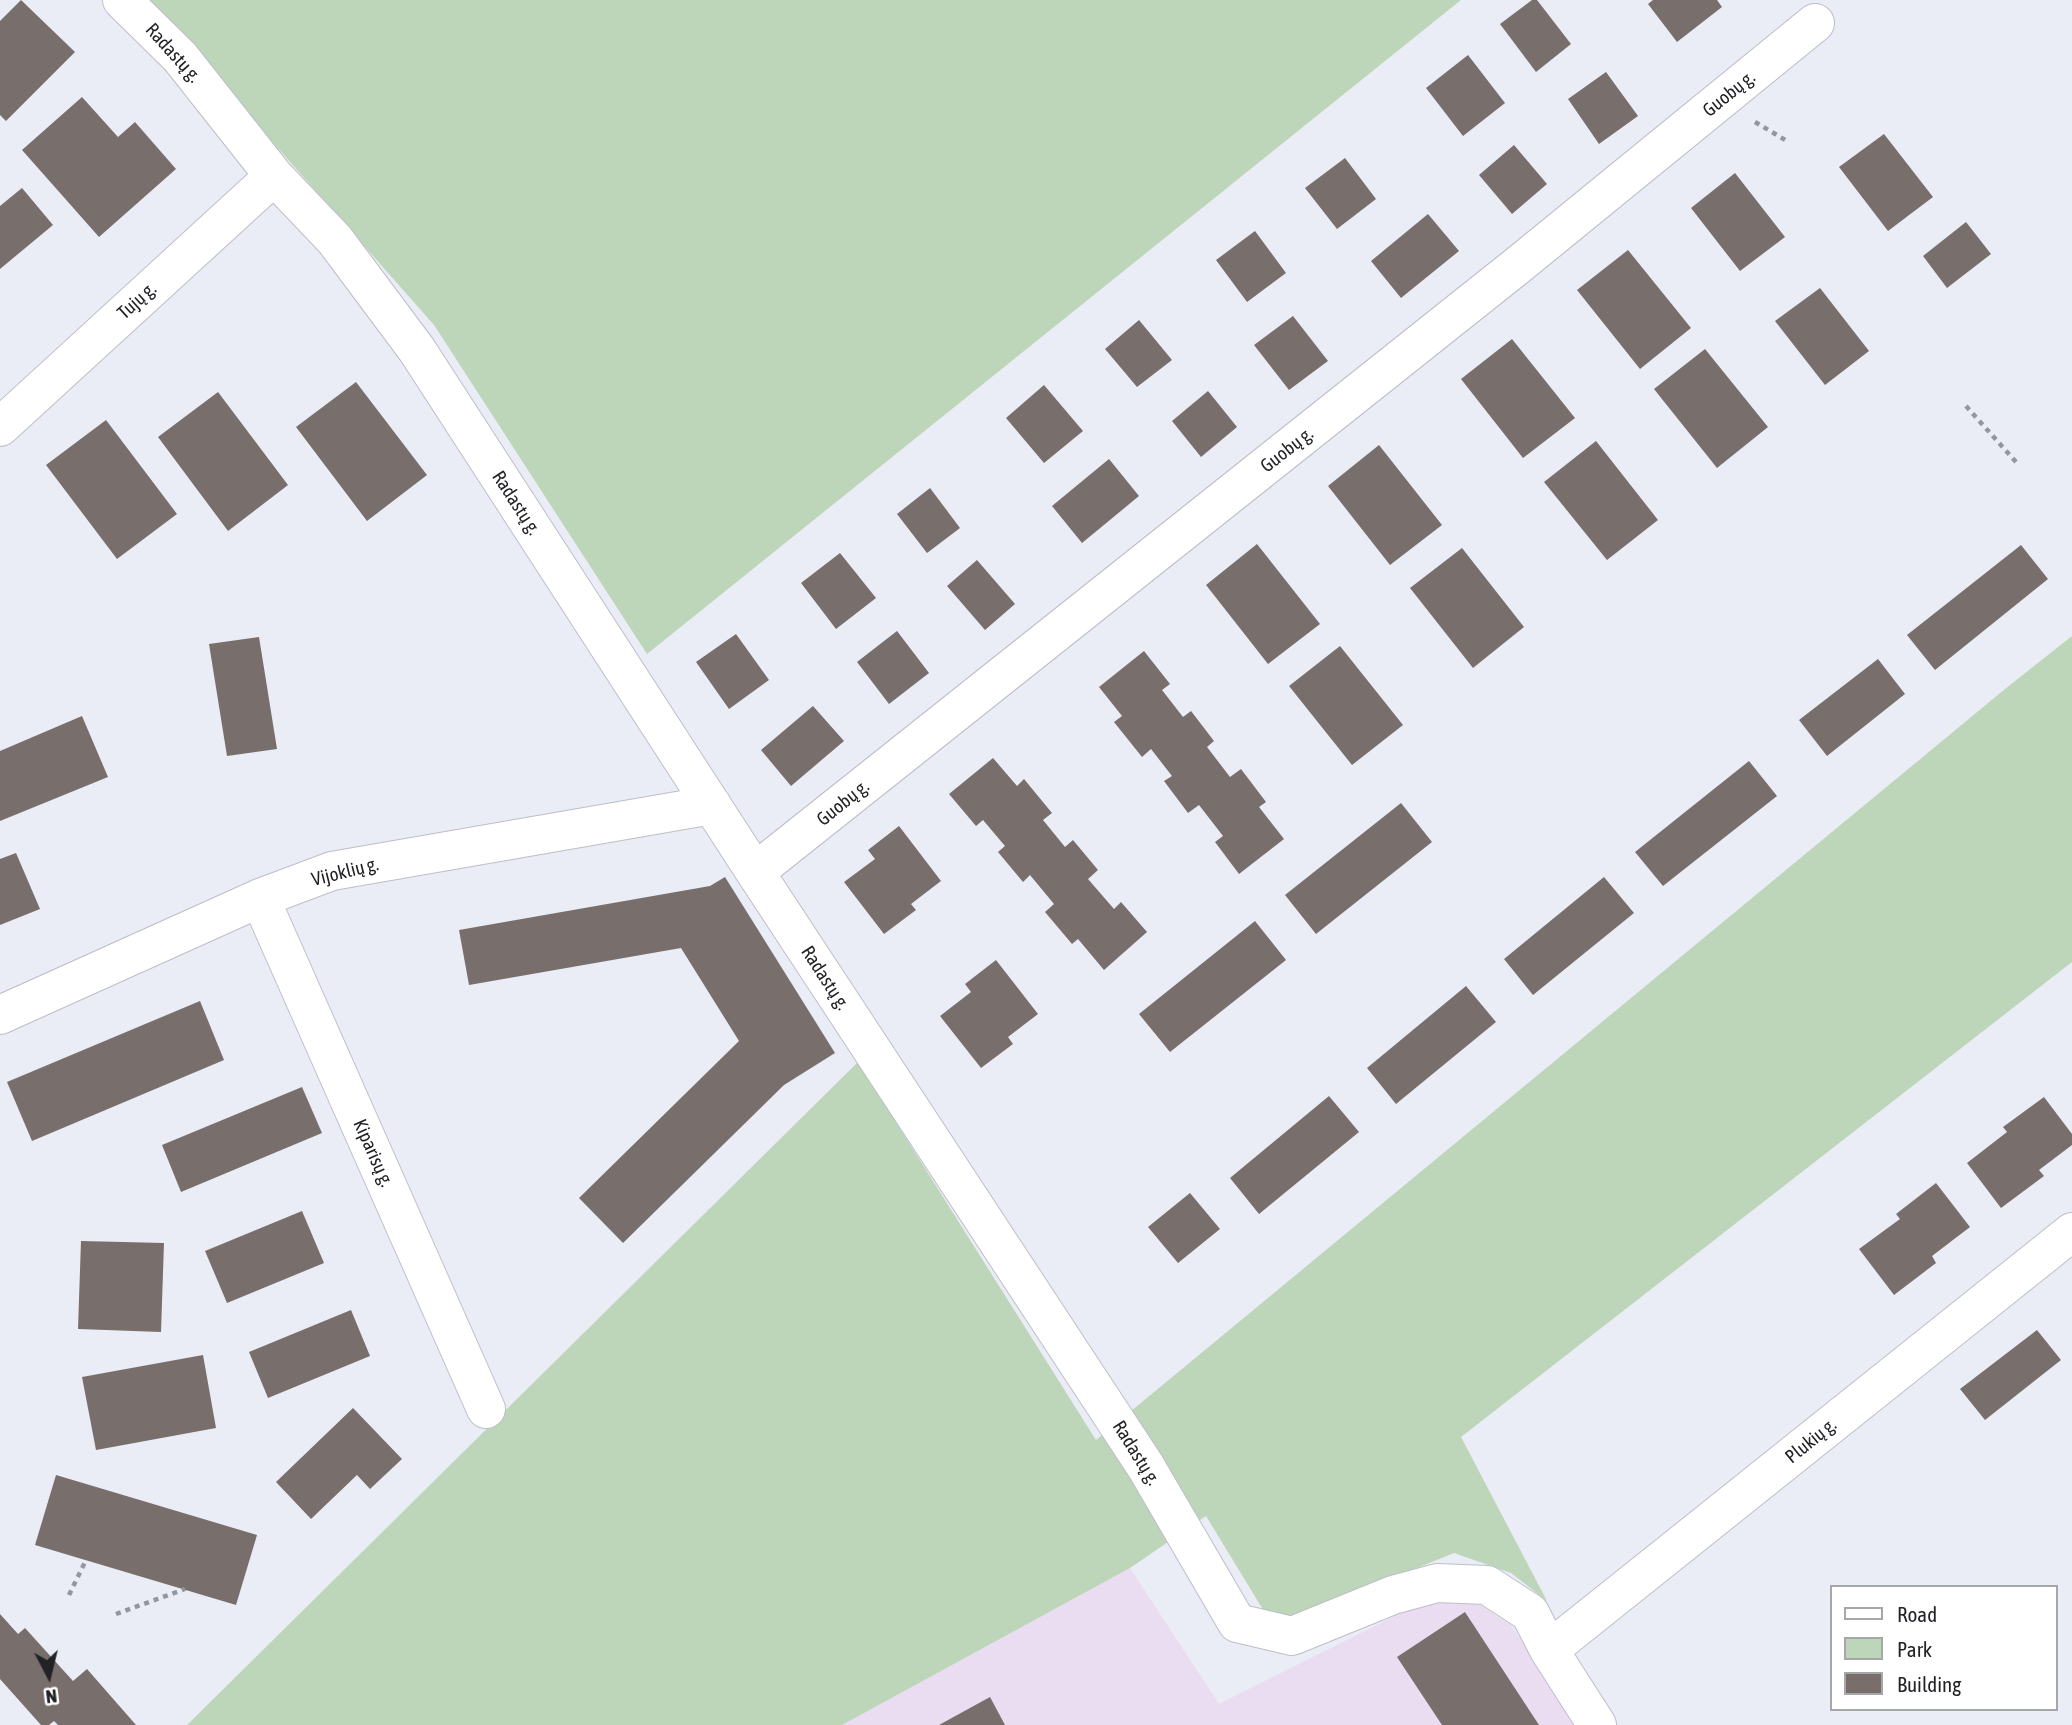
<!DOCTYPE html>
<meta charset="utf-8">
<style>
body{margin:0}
#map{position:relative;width:2072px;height:1725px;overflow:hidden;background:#eaecf6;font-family:"Asap Condensed",sans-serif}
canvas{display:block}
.legend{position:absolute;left:1830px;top:1585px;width:228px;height:126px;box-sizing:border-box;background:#fff;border:2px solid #a6a7a8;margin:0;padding:9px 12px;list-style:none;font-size:21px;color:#212226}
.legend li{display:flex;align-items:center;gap:14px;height:35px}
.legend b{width:35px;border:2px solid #a6a7a8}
.north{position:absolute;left:14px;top:1641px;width:70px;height:70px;-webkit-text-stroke:5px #fff;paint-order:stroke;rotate:173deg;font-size:19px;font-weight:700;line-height:28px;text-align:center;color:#212226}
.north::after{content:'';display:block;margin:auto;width:24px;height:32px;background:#212226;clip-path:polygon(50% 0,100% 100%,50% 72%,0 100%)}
</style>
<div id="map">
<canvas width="2072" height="1725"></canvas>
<ul class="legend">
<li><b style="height:9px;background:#fff"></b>Road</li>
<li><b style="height:19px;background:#bdd6ba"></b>Park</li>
<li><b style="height:19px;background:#786e6b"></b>Building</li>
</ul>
<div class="north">N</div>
</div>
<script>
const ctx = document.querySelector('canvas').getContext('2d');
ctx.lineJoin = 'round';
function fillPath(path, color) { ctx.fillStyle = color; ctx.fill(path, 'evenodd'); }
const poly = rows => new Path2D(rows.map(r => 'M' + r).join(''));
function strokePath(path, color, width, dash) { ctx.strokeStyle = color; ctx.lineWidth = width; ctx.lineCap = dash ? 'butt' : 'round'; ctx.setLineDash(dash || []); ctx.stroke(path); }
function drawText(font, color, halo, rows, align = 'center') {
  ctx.font = font + ' "Asap Condensed",sans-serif'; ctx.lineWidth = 6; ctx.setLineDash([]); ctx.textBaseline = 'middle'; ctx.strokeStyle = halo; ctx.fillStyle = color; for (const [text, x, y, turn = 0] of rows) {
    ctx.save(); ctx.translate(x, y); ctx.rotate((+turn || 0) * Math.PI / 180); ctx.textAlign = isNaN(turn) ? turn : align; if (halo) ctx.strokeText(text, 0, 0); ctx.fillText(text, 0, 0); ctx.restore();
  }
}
const industrial = poly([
 [1130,1568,1219,1704,1409,1609,1451,1601,1477,1603,1511,1625,1578,1725,842,1725]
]);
const green = poly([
 [147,0,1461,0,647,654,434,325],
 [2072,636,2072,962,1461,1437,1547,1601,1511,1573,1454,1553,1273,1626,1206,1516,1130,1568,842,1725,187,1725,858,1062,1096,1440,2005,689]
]);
const building = poly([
 [21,0,75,52,6,121,0,115,0,21],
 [1532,0,1537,0,1571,44,1536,72,1500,24],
 [1653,0,1717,0,1722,7,1677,42,1648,4],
 [1468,55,1505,103,1463,136,1426,88],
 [1606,72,1638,116,1599,144,1568,99],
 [82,97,118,137,135,122,176,169,99,237,22,150],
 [1884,134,1933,197,1888,231,1839,167],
 [1514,145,1547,184,1512,214,1479,175],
 [1345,158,1376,199,1337,229,1305,188],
 [1735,173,1785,237,1740,271,1691,208],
 [22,188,53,225,0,269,0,206],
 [1428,214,1459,251,1401,298,1371,261],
 [1966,222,1991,254,1947,288,1923,256],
 [1255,231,1286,273,1247,302,1216,260],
 [1628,250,1691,328,1640,369,1577,290],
 [1820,288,1869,351,1825,385,1775,321],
 [1293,316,1328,361,1289,390,1254,345],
 [1139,320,1172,360,1137,387,1105,349],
 [1512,339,1575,418,1523,458,1461,379],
 [1705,349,1768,427,1717,468,1654,389],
 [356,382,427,475,367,521,296,427],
 [1044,385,1083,431,1044,463,1006,418],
 [1208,391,1237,427,1201,457,1172,421],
 [218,392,288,485,228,531,158,437],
 [106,420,177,514,117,559,46,465],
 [1596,441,1658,520,1607,560,1544,482],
 [1379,445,1442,525,1390,565,1328,486],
 [1109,459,1139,496,1082,543,1052,506],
 [930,488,960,528,927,553,897,514],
 [1257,544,1320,624,1268,664,1206,585],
 [2021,545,2048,579,1935,670,1907,635],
 [1462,548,1524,627,1473,668,1410,588],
 [840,553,876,598,836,629,801,583],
 [977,560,1015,604,985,630,947,586],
 [897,631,929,673,889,704,857,662],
 [736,634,769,680,729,709,696,662],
 [259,637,277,749,227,756,209,644],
 [1340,646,1403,725,1352,765,1289,686],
 [1144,651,1170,684,1162,690,1183,717,1191,711,1214,741,1207,747,1230,777,1241,769,1266,802,1259,807,1284,839,1239,874,1215,842,1223,836,1199,805,1188,813,1164,781,1172,776,1151,749,1142,757,1114,722,1122,716,1099,687],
 [1878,659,1905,694,1827,756,1799,720],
 [813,706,844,741,791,786,761,750],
 [82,716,108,777,0,821,0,751],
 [993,758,1017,786,1024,779,1052,813,1043,820,1065,847,1073,840,1098,870,1088,879,1114,909,1121,902,1147,932,1104,970,1078,939,1072,944,1045,912,1054,904,1030,875,1023,882,998,852,1005,846,983,820,976,826,949,794],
 [1749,761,1777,796,1663,886,1635,852],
 [1401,803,1432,842,1316,934,1285,895],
 [899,826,941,881,911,904,916,910,884,934,844,882,875,859,868,850],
 [16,853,40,909,0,925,0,859],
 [725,877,835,1053,784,1085,623,1243,579,1198,739,1041,681,948,469,985,459,930,710,886],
 [1604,877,1634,913,1533,995,1504,959],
 [1255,921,1286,960,1170,1052,1139,1014],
 [996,960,1038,1014,1008,1037,1013,1044,981,1068,940,1016,971,992,965,984],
 [1466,986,1496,1022,1396,1104,1367,1068],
 [200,1001,224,1060,32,1141,7,1082],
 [302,1087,322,1133,181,1192,162,1145],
 [1329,1096,1359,1132,1259,1214,1230,1178],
 [2044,1097,2072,1134,2072,1145,2039,1170,2044,1176,2001,1208,1967,1163,2007,1132,2003,1127],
 [1936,1183,1970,1227,1932,1256,1936,1263,1894,1295,1859,1249,1900,1219,1896,1214],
 [1190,1193,1220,1229,1178,1263,1148,1227],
 [302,1211,324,1263,227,1303,205,1251],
 [81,1241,164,1243,161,1332,78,1329],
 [351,1310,370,1356,268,1398,249,1352],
 [2037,1330,2061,1360,1985,1420,1960,1389],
 [203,1355,216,1428,96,1450,82,1377],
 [353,1408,402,1459,370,1489,357,1475,311,1519,276,1482],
 [56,1475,257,1535,236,1605,35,1545],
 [1465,1612,1539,1725,1442,1725,1397,1657],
 [0,1614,18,1634,25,1628,73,1681,87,1669,136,1725,58,1725,54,1721,49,1725,41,1725,0,1679],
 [990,1697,1005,1725,939,1725]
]);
const path = poly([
 [1755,122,1787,141],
 [1966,406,2016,462],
 [69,1595,86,1560],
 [116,1614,185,1589]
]);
const minor = poly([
 [122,0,180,57,274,176,335,240,417,350,755,872,1146,1467,1237,1623,1292,1636,1393,1595,1437,1583,1487,1585,1530,1613,1549,1650,1597,1725],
 [0,427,274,176],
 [755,872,1517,266,1815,23],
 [260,898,486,1409],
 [0,1015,260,898,332,871,712,805],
 [1549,1650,2072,1232]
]);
const streetNames = [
 ["Radastų g.",173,53,48],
 ["Guobų g.",1729,94,-39],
 ["Tujų g.",137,301,-42],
 ["Guobų g.",1287,450,-38],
 ["Radastų g.",516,503,57],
 ["Guobų g.",843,803,-39],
 ["Vijoklių g.",345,872,-14],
 ["Radastų g.",825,978,57],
 ["Kiparisų g.",373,1153,66],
 ["Plukių g.",1811,1441,-39],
 ["Radastų g.",1136,1453,58]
];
fillPath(industrial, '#eaddf2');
fillPath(green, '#bdd6ba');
fillPath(building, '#786e6b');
strokePath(minor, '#bdbec8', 40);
strokePath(path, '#94969d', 4.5, [5, 5]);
strokePath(minor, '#fff', 38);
drawText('19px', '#212226', '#fff', streetNames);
</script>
